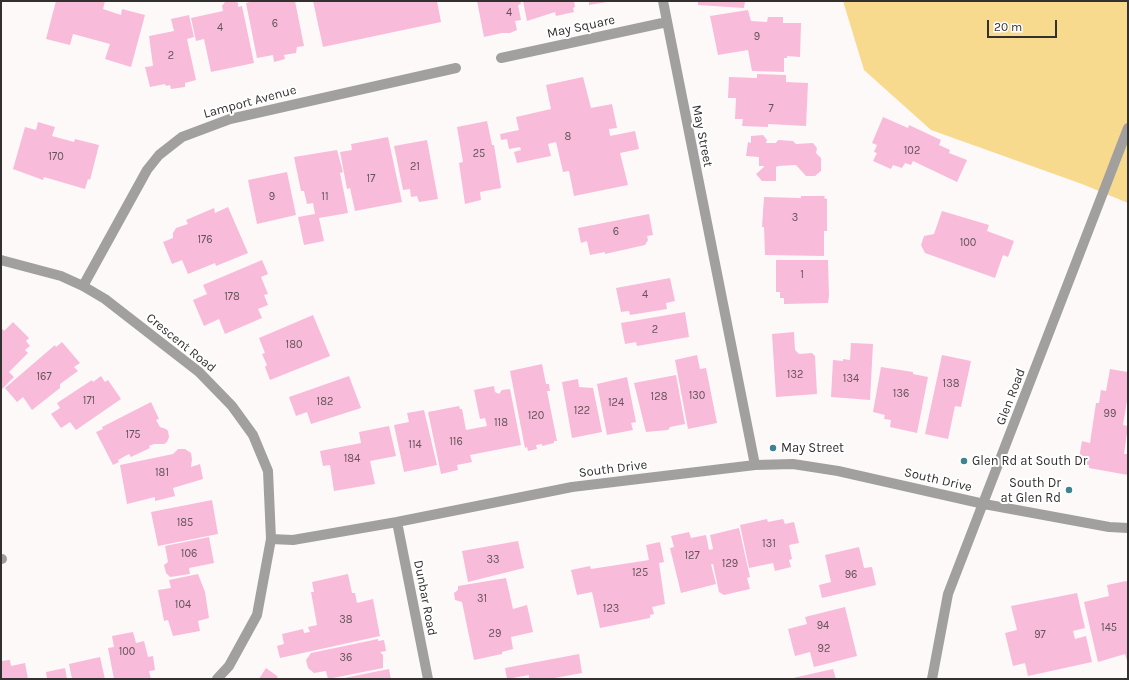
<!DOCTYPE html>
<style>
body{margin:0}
#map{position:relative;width:1129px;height:680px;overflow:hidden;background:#fef9f9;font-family:Karla,sans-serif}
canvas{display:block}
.frame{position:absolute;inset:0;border:2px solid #333030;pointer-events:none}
.scale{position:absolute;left:987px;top:20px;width:70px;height:18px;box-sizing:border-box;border:2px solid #333030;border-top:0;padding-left:5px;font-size:12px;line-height:14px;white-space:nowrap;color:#333030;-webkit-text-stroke:3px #fff;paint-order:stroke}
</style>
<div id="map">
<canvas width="1129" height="680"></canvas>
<div class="frame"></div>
<div class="scale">20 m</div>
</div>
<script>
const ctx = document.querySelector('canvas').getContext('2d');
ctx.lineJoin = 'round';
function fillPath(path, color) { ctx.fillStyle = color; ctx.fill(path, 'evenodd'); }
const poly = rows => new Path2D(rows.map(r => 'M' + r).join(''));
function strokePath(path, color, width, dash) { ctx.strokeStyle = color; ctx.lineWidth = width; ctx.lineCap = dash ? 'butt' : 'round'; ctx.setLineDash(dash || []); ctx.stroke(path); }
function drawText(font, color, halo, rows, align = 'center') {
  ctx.font = font + ' Karla,sans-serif'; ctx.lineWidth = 4; ctx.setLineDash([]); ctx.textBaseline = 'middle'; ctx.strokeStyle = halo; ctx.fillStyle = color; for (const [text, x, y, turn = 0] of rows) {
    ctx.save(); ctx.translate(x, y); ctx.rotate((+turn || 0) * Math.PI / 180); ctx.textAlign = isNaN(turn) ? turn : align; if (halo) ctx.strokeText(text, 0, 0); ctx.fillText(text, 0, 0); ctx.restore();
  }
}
const green = poly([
 [843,1,1128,1,1128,203,1082,184,931,130,864,70]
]);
const building = poly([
 [56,1,105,1,103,9,121,15,122,9,145,15,131,67,105,59,110,44,73,34,70,45,46,39],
 [235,1,238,3,238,7,242,6,254,63,211,72,204,39,196,41,191,18,223,11,222,6,225,2],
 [253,1,295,1,304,46,297,47,296,53,284,55,285,59,274,62,273,55,257,58,246,3],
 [313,1,437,1,441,22,323,47],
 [477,1,520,1,521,4,518,5,521,20,515,21,517,30,510,33,502,33,484,37],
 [523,1,574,1,575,7,573,8,574,12,556,16,555,12,527,21],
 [589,1,607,1,607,2,589,5],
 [698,1,745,1,744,8,698,5],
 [748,10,751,21,767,22,768,17,783,17,783,23,801,23,800,57,787,56,787,58,784,58,784,72,752,71,748,50,718,55,710,16],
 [189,15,194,37,187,39,196,80,185,83,185,87,171,89,170,85,166,86,165,84,150,87,145,67,153,66,149,36,174,31,171,19],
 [757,74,786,75,786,82,808,83,806,126,768,124,768,127,742,126,743,119,735,119,736,98,728,98,729,77,757,78],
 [583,77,591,108,612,104,617,128,609,129,610,136,635,131,639,149,620,153,628,185,574,196,569,171,563,172,556,142,548,144,551,156,517,163,514,152,521,150,520,147,509,149,507,139,501,140,500,134,519,130,516,117,551,109,546,85],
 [883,117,908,128,909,125,941,140,939,145,950,150,949,153,967,160,957,182,913,161,911,165,905,163,902,168,893,165,891,169,873,161,877,153,874,152,877,145,872,143],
 [487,121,492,145,494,145,501,188,480,192,481,200,465,204,459,163,463,162,457,127],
 [38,122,55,127,52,136,74,142,75,139,99,145,90,180,88,179,85,189,44,177,43,180,13,169,25,127,36,130],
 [763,135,767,140,766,143,776,143,778,140,793,141,796,144,813,143,817,148,816,153,821,158,821,171,815,176,806,176,796,165,778,166,776,167,776,181,762,181,756,174,764,167,764,166,759,166,759,157,746,156,748,142,751,143,751,136],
 [388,137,402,202,355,211,350,188,347,189,340,152,352,150,351,144],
 [427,140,438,199,419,202,417,196,411,197,410,189,403,190,394,146],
 [337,150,343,172,340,173,348,213,319,218,324,241,304,245,298,217,315,214,313,203,307,204,304,191,301,191,294,157],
 [287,172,296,215,257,224,248,180],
 [801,196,825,196,824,198,827,199,827,231,824,231,824,256,765,255,764,227,762,227,764,197,801,198],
 [228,207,248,253,216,266,215,263,188,274,182,260,172,264,163,242,173,238,173,233,176,228,188,224,186,220,214,208,215,213],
 [942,211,989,225,987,231,1014,241,1008,257,1003,255,995,278,925,253,921,245,924,236,934,234],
 [649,214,653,235,647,236,648,240,645,245,605,254,605,252,590,255,587,241,581,243,578,228],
 [262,260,268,274,261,277,268,294,264,295,268,305,258,309,262,318,225,334,219,319,204,326,193,300,207,294,203,285],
 [776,260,828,260,829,296,828,303,784,304,784,298,780,298,780,292,776,292],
 [670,278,675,301,666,303,667,309,630,315,629,311,621,312,616,288],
 [685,312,689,337,637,346,636,342,625,344,621,323],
 [313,315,330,356,270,380,265,367,267,365,262,354,265,353,259,338],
 [13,322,29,338,26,341,30,346,25,350,28,353,9,372,14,377,1,390,1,331,3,329,4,331],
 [794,332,795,350,799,354,812,353,815,356,817,394,776,397,772,334],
 [62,342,80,363,74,367,78,371,60,384,60,388,32,410,23,397,17,402,5,388,55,345,56,347],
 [851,343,873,344,870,400,831,397,833,360,843,361,843,359,850,360],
 [697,355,700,369,706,368,717,423,688,429,675,360],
 [942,355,971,361,961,407,955,406,948,439,925,434],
 [542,364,546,384,549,384,550,391,547,391,557,441,554,441,554,443,542,446,542,444,536,445,537,449,528,451,527,447,525,448,510,371],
 [881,367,913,372,913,374,928,377,917,433,890,427,891,420,884,419,885,415,873,412],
 [1110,369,1128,372,1128,395,1123,425,1128,426,1124,454,1128,454,1128,475,1089,468,1089,465,1078,464,1082,441,1090,443,1096,403,1099,403,1101,390,1106,391],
 [676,375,685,424,670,427,668,430,646,432,634,383],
 [101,376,105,382,108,380,121,399,76,430,70,422,61,428,51,414,60,408,57,403,92,380,93,382],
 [349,376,361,408,311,424,307,412,296,416,289,397],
 [627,377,636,422,631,423,633,430,607,435,597,384],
 [578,379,579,387,593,388,602,432,572,438,562,382],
 [494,386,495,392,499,394,502,390,510,389,521,445,470,455,472,462,457,465,458,470,441,474,428,412,459,406,460,409,462,409,466,430,487,426,485,418,480,419,474,390],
 [151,402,159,419,156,420,160,427,166,429,168,431,169,437,167,442,164,444,154,444,149,446,150,448,131,457,129,454,118,460,119,462,113,465,96,432,103,429,102,427],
 [424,410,437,465,404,472,394,425,409,422,407,413],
 [389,426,396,456,370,461,375,484,334,491,330,465,323,466,320,451,361,443,359,432],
 [178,449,185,449,191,453,192,459,191,467,200,464,203,479,173,488,175,496,155,501,155,497,127,504,120,465,173,454],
 [212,500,218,534,158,546,151,512],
 [767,519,768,522,783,519,785,524,794,522,799,543,789,545,792,559,789,560,791,567,775,571,773,563,749,568,740,525],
 [739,528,750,577,747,578,750,589,724,595,719,592,713,564,711,564,716,584,681,593,670,548,674,547,671,536,689,532,691,538,706,535,709,550,713,549,710,535],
 [209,537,214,563,189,568,190,574,170,577,166,573,164,565,168,562,165,546],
 [518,541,524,568,468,582,462,551],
 [660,542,664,562,659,563,665,604,652,607,654,614,650,615,650,618,600,628,592,592,577,595,571,570,590,566,591,569,649,560,646,545],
 [859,547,864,568,872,567,876,585,822,598,819,585,831,582,825,555],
 [198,574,205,592,209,618,198,621,200,631,173,636,168,620,164,621,158,590,171,588,169,580],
 [348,574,352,593,355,593,357,603,373,599,380,636,280,658,277,646,284,644,282,634,303,629,304,633,310,632,308,627,317,625,311,592,314,592,312,582],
 [506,578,513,609,527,605,533,632,511,637,513,649,502,652,502,654,474,660,462,602,455,600,454,593,458,590,458,586],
 [1126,581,1128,582,1128,664,1125,654,1098,662,1084,602,1109,596,1107,585],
 [1077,593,1085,628,1073,631,1075,639,1086,636,1092,662,1028,676,1025,663,1013,666,1005,633,1017,630,1011,606],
 [845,607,857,656,814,667,810,652,795,656,788,629,807,624,805,617],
 [133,632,136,643,144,641,148,657,153,656,155,670,149,671,151,679,114,679,108,648,114,647,112,636],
 [378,639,378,641,384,640,386,651,380,652,383,655,383,668,328,679,326,671,314,673,308,668,306,660,311,653],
 [579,654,582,673,549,679,529,679,529,675,507,679,505,668],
 [100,657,105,679,72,679,69,664],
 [10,660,11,666,25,663,28,679,1,679,1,661],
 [65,668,67,679,47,679,46,672],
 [266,668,277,676,278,679,259,679],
 [389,669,391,679,344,679,344,678],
 [833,669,836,679,793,679,793,678]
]);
const service = poly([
 [1,559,2,559]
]);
const minor = poly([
 [663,1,755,465],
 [501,58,667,22],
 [1,260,61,276,83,286,105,299,199,372,232,406,253,435,268,471,271,539,257,615,229,666,217,679],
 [83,286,147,170,159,155,182,137,230,119,456,68],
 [397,522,428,679],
 [271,539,293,540,397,522,572,487,755,465,793,464,838,471,984,504,1109,527,1128,528],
 [932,679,948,594,1128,128]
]);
const markers = [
 [773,448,4,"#3e8390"],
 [964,461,4,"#3e8390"],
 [1069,490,4,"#3e8390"]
];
const numberNames = [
 ["4",509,13],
 ["6",275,24],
 ["4",220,28],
 ["9",757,37],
 ["2",171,56],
 ["7",771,109],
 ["8",568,137],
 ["102",912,151],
 ["25",479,154],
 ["170",56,157],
 ["21",415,167],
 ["17",371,179],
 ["9",272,197],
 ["11",325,197],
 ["3",795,218],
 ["6",616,232],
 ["176",205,240],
 ["100",968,243],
 ["1",802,275],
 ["4",645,295],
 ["178",232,297],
 ["2",655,330],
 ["180",294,345],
 ["132",795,375],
 ["167",44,377],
 ["134",851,379],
 ["138",951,384],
 ["136",901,394],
 ["130",697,396],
 ["128",659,397],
 ["171",89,401],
 ["182",325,402],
 ["124",616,403],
 ["122",582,411],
 ["99",1110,414],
 ["120",536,416],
 ["118",501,423],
 ["175",133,435],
 ["116",456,442],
 ["114",415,445],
 ["184",352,459],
 ["181",162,473],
 ["185",185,523],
 ["131",769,544],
 ["106",189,554],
 ["127",692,556],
 ["33",493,560],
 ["129",730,564],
 ["125",640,573],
 ["96",851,575],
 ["31",482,599],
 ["104",183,605],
 ["123",611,609],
 ["38",346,620],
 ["94",823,626],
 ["145",1109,628],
 ["29",495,634],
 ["97",1040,635],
 ["92",824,649],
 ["100",127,652],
 ["36",346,658]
];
const streetNames = [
 ["May Square",581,27,-12],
 ["Lamport Avenue",250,102,-15],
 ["May Street",702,136,79],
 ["Crescent Road",181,343,39],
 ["Glen Road",1011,397,-69],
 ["South Drive",613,469,-7],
 ["South Drive",938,480,13],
 ["Dunbar Road",425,598,79]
];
const poiNames = [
 ["May Street",781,448],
 ["Glen Rd at South Dr",972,461],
 ["South Dr",1061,483,"right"],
 ["at Glen Rd",1061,498,"right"]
];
fillPath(green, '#f7da8e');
fillPath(building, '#f9bbda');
strokePath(service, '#a2a09e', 10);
strokePath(minor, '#a2a09e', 10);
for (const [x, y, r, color] of markers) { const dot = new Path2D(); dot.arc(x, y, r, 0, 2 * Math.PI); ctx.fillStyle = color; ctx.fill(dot); strokePath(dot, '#fff', 1.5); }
drawText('11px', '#64535a', null, numberNames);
drawText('13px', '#333030', '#fff', streetNames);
drawText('13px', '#333030', '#fff', poiNames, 'left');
</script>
